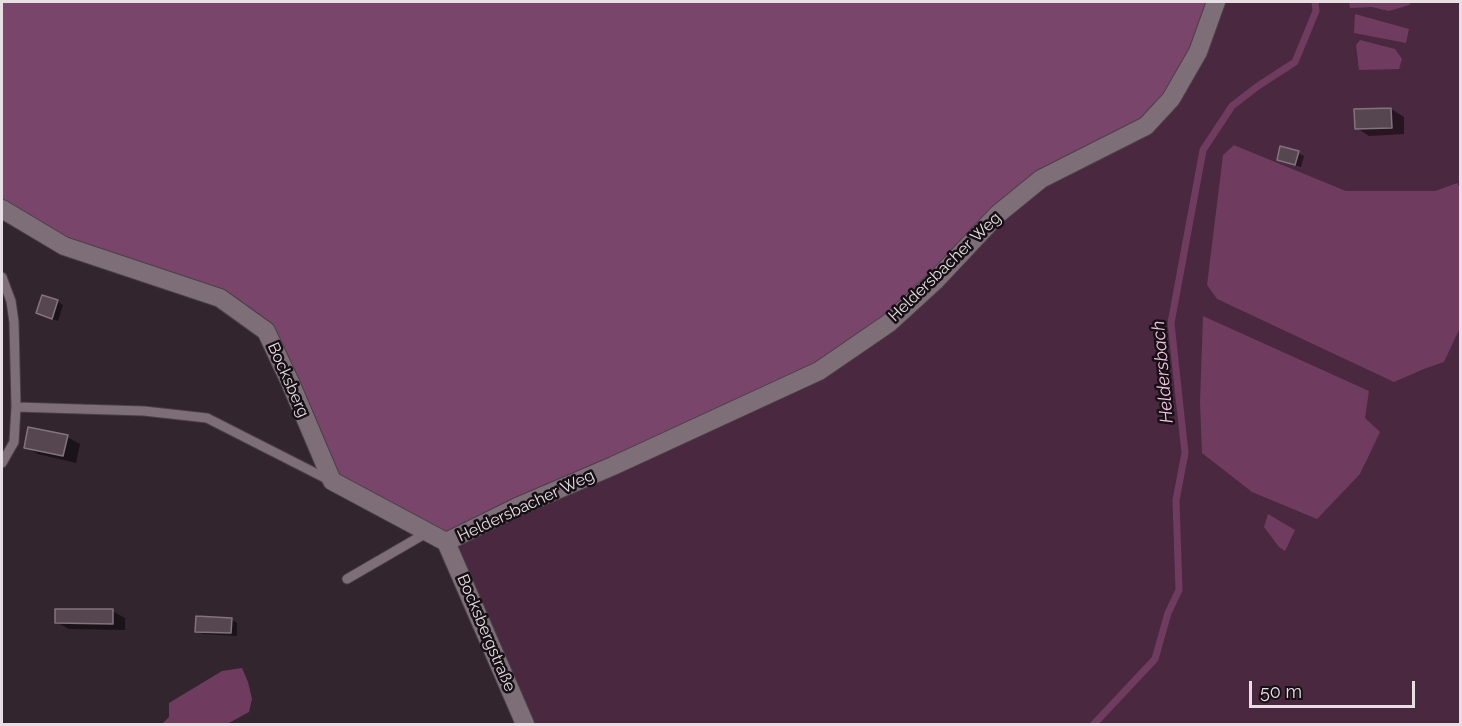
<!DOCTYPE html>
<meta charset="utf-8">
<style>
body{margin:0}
#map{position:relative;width:1462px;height:726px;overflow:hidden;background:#32252d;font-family:Raleway,sans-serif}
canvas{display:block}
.frame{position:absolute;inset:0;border:3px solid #e8dfe5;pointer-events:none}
.scale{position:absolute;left:1249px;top:681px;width:166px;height:27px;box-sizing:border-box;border:3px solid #e8dfe5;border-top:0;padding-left:8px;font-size:18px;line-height:21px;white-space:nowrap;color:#e8dfe5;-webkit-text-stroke:4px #161014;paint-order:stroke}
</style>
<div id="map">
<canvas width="1462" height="726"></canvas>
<div class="frame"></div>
<div class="scale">50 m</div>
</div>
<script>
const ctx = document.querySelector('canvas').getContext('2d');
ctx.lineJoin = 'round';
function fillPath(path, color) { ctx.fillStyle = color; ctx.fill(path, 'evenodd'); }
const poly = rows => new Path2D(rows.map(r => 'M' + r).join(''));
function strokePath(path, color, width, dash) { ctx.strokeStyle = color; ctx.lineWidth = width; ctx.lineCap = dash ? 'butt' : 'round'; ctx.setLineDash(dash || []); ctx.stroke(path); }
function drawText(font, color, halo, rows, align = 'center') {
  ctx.font = font + ' Raleway,sans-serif'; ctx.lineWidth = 5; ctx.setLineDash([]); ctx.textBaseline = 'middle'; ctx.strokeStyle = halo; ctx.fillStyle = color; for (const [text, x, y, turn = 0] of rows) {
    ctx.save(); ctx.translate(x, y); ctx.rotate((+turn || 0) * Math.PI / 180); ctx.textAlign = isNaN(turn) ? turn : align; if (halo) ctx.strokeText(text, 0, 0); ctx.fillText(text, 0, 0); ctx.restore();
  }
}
const green = poly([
 [1216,2,1460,2,1460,188,1457,183,1435,191,1346,191,1234,145,1207,285,1217,299,1394,381,1424,369,1444,362,1460,328,1460,724,525,724,446,542],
 [1203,316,1365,464,1360,474]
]);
const forest = poly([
 [2,2,1216,2,1146,126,1041,179,936,280,819,371,446,542,332,481,266,331,220,298,124,265,2,209]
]);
const water = poly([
 [1349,2,1411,2,1409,5,1389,11,1372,7,1350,8],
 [1355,14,1409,29,1406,43,1354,33],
 [1360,40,1395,49,1402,59,1399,69,1359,70,1356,45],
 [1234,145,1346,191,1435,191,1457,183,1460,188,1460,328,1444,362,1424,369,1394,382,1217,299,1207,285,1223,155],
 [1203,316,1369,391,1365,418,1380,432,1360,474,1317,519,1252,492,1202,453,1200,402],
 [1268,514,1295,530,1285,551,1279,547,1264,527],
 [242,668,248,682,252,699,249,712,227,724,162,724,169,717,169,703,222,671]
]);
const shadow = poly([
 [1391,109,1404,117,1404,134,1369,136,1357,128],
 [1298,153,1304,156,1301,167,1284,162,1278,159],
 [57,301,63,305,58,321,38,313],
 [67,437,80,444,76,463,38,454,26,447],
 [112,611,125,618,125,630,69,629,56,622],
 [231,619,237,623,237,636,203,634,197,631]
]);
const stream = poly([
 [1094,724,1155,659,1168,613,1179,590,1176,500,1185,453,1171,323,1203,150,1232,106,1258,86,1295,62,1316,11,1315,2]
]);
const building = poly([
 [1391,108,1392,128,1355,129,1354,109,1391,108],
 [1280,146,1299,151,1295,165,1277,160,1280,146],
 [42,295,58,300,52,319,36,313,42,295],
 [28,427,68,435,63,456,24,448,28,427],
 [55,609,113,609,113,624,55,623,55,609],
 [196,616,232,618,231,633,195,632,196,616]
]);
const lane = poly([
 [2,277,11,301,14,322,16,407],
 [2,463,14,442,16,407,144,411,207,418,329,480],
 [347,579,428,532]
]);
const street = poly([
 [2,209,64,246,220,298,266,331,290,382,332,481,446,542],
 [446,542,517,507,613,466,819,371,889,323,936,280,998,214,1041,179,1146,126,1171,99,1198,52,1216,2],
 [446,542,525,724]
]);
const streetNames = [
 ["Heldersbacher Weg",945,267,-44],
 ["Bocksberg",288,380,66],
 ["Heldersbacher Weg",526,506,-25],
 ["Bocksbergstraße",486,633,67]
];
const waterNames = [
 ["Heldersbach",1163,372,-95]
];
fillPath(green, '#4a2840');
fillPath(forest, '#79456a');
fillPath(water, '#6f3c60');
fillPath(shadow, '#0007');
strokePath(stream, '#6f3c60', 7);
fillPath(building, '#554650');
strokePath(building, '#83737d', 1.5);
strokePath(lane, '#4b4048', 11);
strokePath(street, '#4b4048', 20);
strokePath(lane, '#7e6e78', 9);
strokePath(street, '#7e6e78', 18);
drawText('16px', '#e8dfe5', '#161014', streetNames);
drawText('italic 18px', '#f5c4e5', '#161014', waterNames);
</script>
